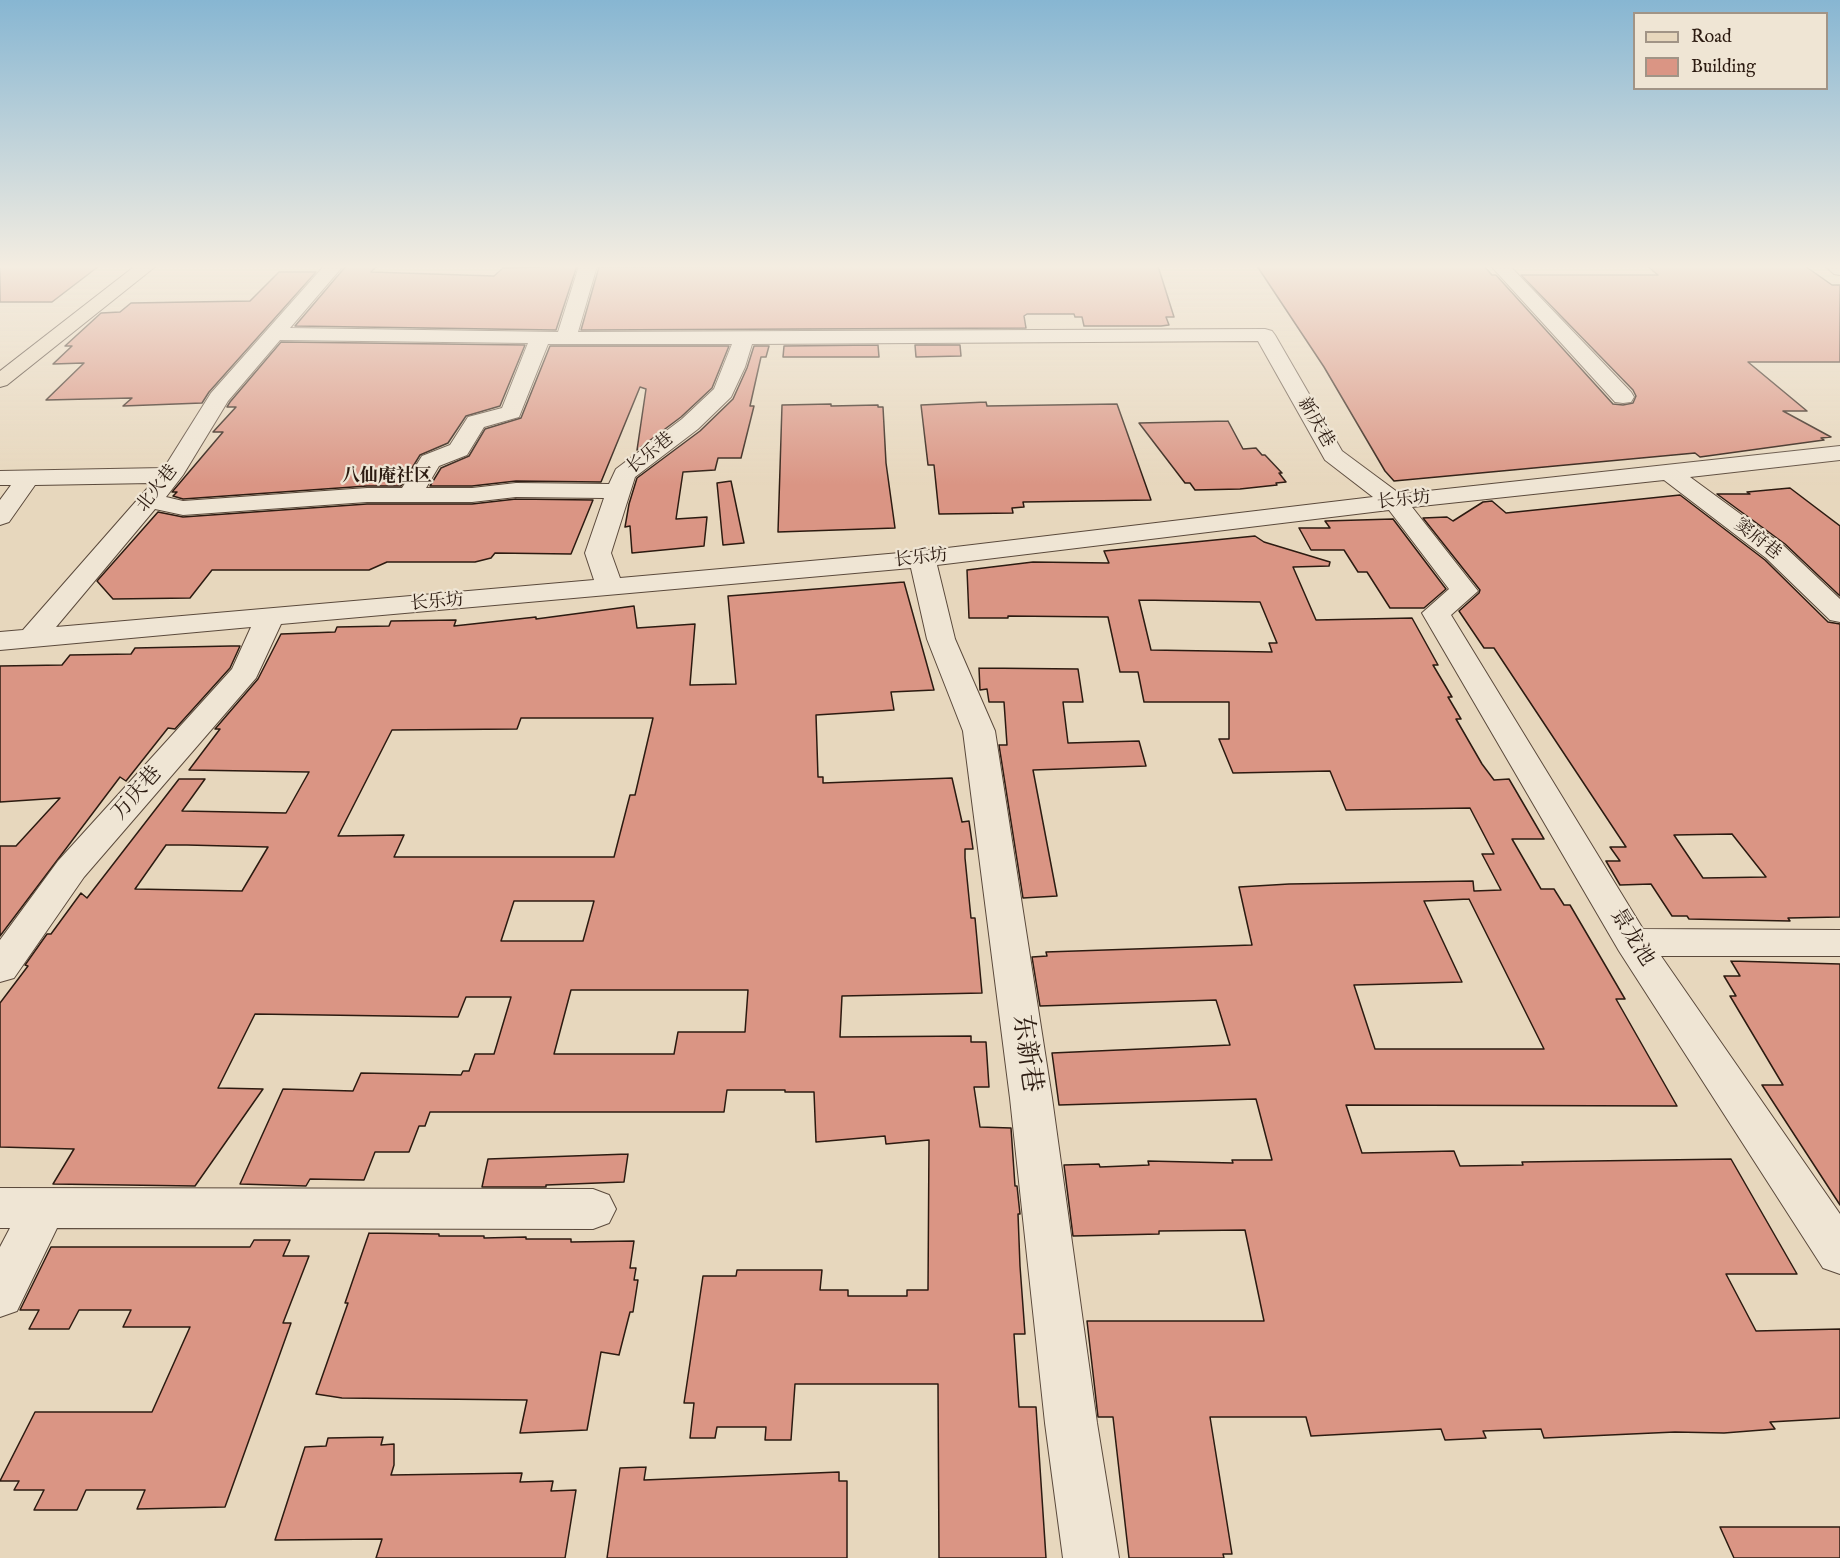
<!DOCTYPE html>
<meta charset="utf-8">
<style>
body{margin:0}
#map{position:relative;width:1840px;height:1558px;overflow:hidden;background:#e7d7bd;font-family:"IM FELL English",serif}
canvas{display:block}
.legend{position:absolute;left:1633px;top:12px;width:195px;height:78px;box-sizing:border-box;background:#efe5d4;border:2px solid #a19486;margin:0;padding:8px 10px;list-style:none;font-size:18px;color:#2c1b11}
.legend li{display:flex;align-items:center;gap:12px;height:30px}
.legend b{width:30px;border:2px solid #a19486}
</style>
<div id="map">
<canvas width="1840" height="1558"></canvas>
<ul class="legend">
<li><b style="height:8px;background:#e7d7bd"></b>Road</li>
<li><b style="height:16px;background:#da9584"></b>Building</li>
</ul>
</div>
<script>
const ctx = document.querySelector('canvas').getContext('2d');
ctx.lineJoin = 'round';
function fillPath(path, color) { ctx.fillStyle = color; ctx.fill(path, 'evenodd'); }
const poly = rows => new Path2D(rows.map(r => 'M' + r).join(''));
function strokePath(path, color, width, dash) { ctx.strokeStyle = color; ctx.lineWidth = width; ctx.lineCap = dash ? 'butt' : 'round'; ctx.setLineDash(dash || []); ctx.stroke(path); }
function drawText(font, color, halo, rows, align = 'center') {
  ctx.font = font + ' "IM FELL English","Noto Serif SC",serif'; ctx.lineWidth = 4.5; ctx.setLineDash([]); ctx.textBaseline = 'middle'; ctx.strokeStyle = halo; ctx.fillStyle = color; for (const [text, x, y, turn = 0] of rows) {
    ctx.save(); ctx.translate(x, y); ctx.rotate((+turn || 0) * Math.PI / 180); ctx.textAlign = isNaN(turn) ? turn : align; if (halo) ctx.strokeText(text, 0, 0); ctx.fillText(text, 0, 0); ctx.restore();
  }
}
const building = poly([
 [0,266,99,266,52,302,0,302,0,266],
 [346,266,377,266,371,272,494,276,503,268,577,266,556,330,295,326,346,266],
 [976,266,1158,266,1174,317,1166,317,1169,325,1161,326,1084,326,1082,317,1075,317,1074,314,1027,314,1024,316,1026,328,581,330,599,267,976,266],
 [1257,266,1484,266,1492,275,1496,275,1613,404,1623,405,1633,403,1636,396,1633,390,1521,275,1658,275,1647,266,1805,266,1832,285,1840,285,1840,362,1748,362,1807,411,1783,411,1831,437,1821,438,1824,440,1700,457,1695,453,1394,481,1385,471,1324,367,1257,266],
 [279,272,316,272,209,392,202,403,123,406,132,398,46,400,84,363,53,364,72,346,65,346,101,313,120,312,131,303,250,301,279,272],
 [281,342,525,345,500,406,466,416,448,443,420,455,401,486,367,486,183,499,173,496,177,492,172,492,178,485,223,432,213,432,236,407,227,407,230,402,281,342],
 [878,345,879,357,783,357,784,346,878,345],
 [915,345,960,345,961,356,916,357,915,345],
 [550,346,729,346,712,388,681,417,637,450,646,389,640,387,601,482,516,481,472,486,430,486,441,468,469,456,485,429,521,418,550,346],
 [754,346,769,346,766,357,761,357,750,406,754,406,741,458,718,458,715,470,683,472,676,519,707,517,704,546,632,553,630,526,625,527,629,504,637,478,700,431,733,399,747,368,754,346],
 [986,402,987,406,1117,404,1151,500,1023,502,1024,507,1012,508,1013,513,939,514,934,465,928,465,921,405,986,402],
 [831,404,831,406,878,405,878,407,883,407,886,463,895,528,778,532,782,405,831,404],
 [1228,421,1243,449,1256,448,1262,455,1265,455,1282,473,1279,473,1286,482,1276,483,1277,485,1240,489,1195,490,1190,483,1185,483,1139,423,1228,421],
 [731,481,744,543,723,545,717,483,731,481],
 [1790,488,1840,526,1840,596,1785,544,1717,494,1750,494,1747,492,1790,488],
 [1680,495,1765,560,1828,622,1840,624,1840,917,1788,918,1790,921,1689,919,1687,916,1672,916,1651,884,1620,885,1606,861,1620,861,1610,847,1626,847,1494,648,1484,648,1459,611,1479,593,1480,590,1423,518,1447,517,1453,521,1483,502,1492,501,1506,513,1680,495],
 [1732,834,1766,877,1703,878,1674,835,1732,834],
 [516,499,593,500,571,554,495,553,491,558,475,562,387,562,369,570,212,570,190,598,113,599,97,581,158,512,183,517,367,504,472,504,516,499],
 [1393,519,1446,589,1424,608,1390,608,1367,572,1358,572,1344,550,1311,550,1299,528,1330,528,1325,521,1393,519],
 [1255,536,1264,542,1330,562,1329,566,1293,567,1316,620,1412,618,1438,665,1433,665,1452,697,1448,697,1461,719,1456,719,1482,764,1494,780,1509,779,1544,839,1512,839,1541,889,1554,889,1564,905,1570,905,1625,999,1616,999,1677,1106,1346,1105,1362,1153,1454,1151,1460,1166,1523,1165,1522,1162,1731,1159,1797,1274,1726,1274,1756,1331,1840,1329,1840,1418,1770,1422,1775,1429,1724,1433,1675,1432,1544,1438,1541,1429,1483,1431,1486,1438,1445,1440,1441,1429,1311,1436,1306,1417,1210,1417,1232,1554,1223,1554,1224,1558,1129,1558,1113,1417,1098,1417,1087,1321,1264,1321,1245,1230,1159,1231,1159,1234,1073,1236,1064,1165,1099,1164,1100,1167,1149,1165,1148,1161,1233,1163,1232,1160,1272,1160,1256,1099,1059,1105,1052,1053,1230,1045,1216,1000,1040,1006,1032,957,1047,956,1046,952,1252,945,1239,887,1289,884,1473,881,1474,891,1501,890,1482,854,1494,854,1470,808,1346,810,1330,771,1233,773,1219,739,1229,739,1229,702,1144,702,1138,672,1120,672,1108,617,1008,616,1008,618,969,618,967,570,1033,562,1109,563,1104,551,1255,536],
 [1139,600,1260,602,1277,643,1269,643,1272,652,1151,650,1139,600],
 [1469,899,1544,1049,1375,1049,1354,985,1462,982,1424,901,1469,899],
 [904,582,934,690,891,692,894,710,816,715,818,777,823,777,823,783,952,778,962,822,969,821,973,849,965,849,965,858,971,918,975,918,982,993,842,996,840,1037,971,1036,971,1042,986,1042,989,1087,974,1087,980,1127,1011,1128,1015,1186,1017,1186,1020,1214,1018,1214,1020,1266,1025,1334,1014,1334,1019,1407,1036,1407,1046,1558,939,1558,938,1384,795,1384,791,1440,765,1440,766,1427,717,1427,715,1438,690,1438,694,1403,684,1403,703,1276,736,1276,737,1270,822,1270,820,1290,848,1290,848,1296,907,1296,907,1290,928,1290,929,1140,886,1144,885,1136,816,1142,814,1092,785,1092,785,1090,727,1090,724,1112,430,1112,425,1126,419,1126,409,1152,375,1152,364,1180,310,1179,306,1186,240,1184,283,1089,353,1091,361,1073,461,1075,463,1071,469,1071,475,1054,494,1054,511,997,466,997,458,1017,255,1014,218,1088,263,1089,195,1186,53,1184,74,1149,0,1147,0,1003,28,966,25,965,47,934,51,934,81,893,87,898,179,779,205,779,182,811,286,813,309,772,189,770,220,729,215,729,258,679,281,634,335,632,337,627,389,626,391,621,456,620,454,626,536,617,536,619,634,606,637,628,695,624,690,685,736,684,728,596,904,582],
 [521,718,653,718,635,795,630,795,614,857,394,857,404,835,338,836,392,730,517,729,521,718],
 [166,845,187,845,268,847,242,891,135,889,166,845],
 [514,901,594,901,583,941,501,941,514,901],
 [571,990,748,990,745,1032,678,1032,674,1054,554,1054,571,990],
 [231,646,240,646,230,668,175,729,168,728,126,781,120,777,0,936,0,846,16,846,60,798,0,802,0,666,62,665,70,655,131,654,135,648,231,646],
 [979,668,1078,669,1083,702,1063,702,1068,743,1139,741,1146,766,1033,770,1057,896,1023,898,999,745,1007,745,1004,702,989,702,987,689,980,690,979,668],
 [1731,961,1840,964,1840,1205,1762,1085,1783,1085,1730,996,1736,996,1724,976,1740,976,1731,961],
 [628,1154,624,1182,546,1185,546,1187,482,1187,488,1159,628,1154],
 [369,1233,439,1234,439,1236,484,1236,484,1238,526,1237,526,1239,571,1239,571,1242,634,1241,630,1268,636,1268,634,1280,638,1280,633,1312,630,1312,619,1355,601,1352,587,1430,520,1433,527,1400,342,1398,316,1394,348,1303,345,1303,369,1233],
 [254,1240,290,1240,283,1256,309,1256,283,1323,291,1323,225,1507,137,1509,145,1490,86,1490,77,1510,34,1510,44,1490,14,1490,19,1481,0,1481,35,1412,152,1412,190,1327,123,1327,131,1310,79,1310,69,1329,29,1329,39,1310,20,1310,51,1247,250,1247,254,1240],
 [383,1437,381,1445,394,1444,394,1465,391,1475,522,1473,520,1482,553,1481,551,1491,576,1490,565,1558,376,1558,382,1539,275,1540,305,1447,326,1446,328,1438,383,1437],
 [646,1467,644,1480,839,1472,839,1481,847,1481,847,1558,607,1558,620,1468,646,1467],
 [1720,1527,1840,1527,1840,1558,1734,1558,1720,1527]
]);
const minor = poly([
 [324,266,343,266,290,328,558,332,579,266,597,266,578,332,1265,329,1272,331,1275,335,1342,451,1400,494,1840,446,1840,460,1690,477,1784,546,1840,599,1840,622,1830,620,1766,558,1664,480,1412,507,1478,591,1451,615,1643,929,1840,930,1840,956,1661,956,1840,1214,1840,1274,1823,1268,1619,951,1422,613,1449,589,1389,510,937,565,955,639,995,731,1052,1098,1097,1423,1119,1558,1063,1558,1045,1423,1010,1098,963,731,927,639,911,568,281,624,256,678,84,877,14,978,0,982,0,940,58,861,232,669,251,627,0,650,0,632,23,630,152,483,35,485,9,522,0,525,0,500,11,485,0,485,0,471,164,468,211,393,324,266],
 [280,340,528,343,502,408,468,417,450,445,422,456,402,488,367,488,183,501,166,497,183,475,228,401,280,340],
 [1258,341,1325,460,1373,497,922,551,620,578,611,553,635,477,698,429,731,397,745,367,752,344,1258,341],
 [548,344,732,344,714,389,682,419,616,469,609,484,516,483,472,488,426,488,439,466,467,455,484,427,519,417,548,344],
 [516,497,604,498,585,553,594,580,56,627,155,509,183,515,367,502,472,502,516,497],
 [1491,266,1510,266,1631,392,1634,397,1631,402,1623,403,1615,402,1491,266],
 [1825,266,1840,266,1840,275,1834,274,1825,266],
 [0,1188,593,1189,609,1195,616,1209,609,1223,593,1229,57,1228,17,1311,0,1317,0,1247,10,1228,0,1228,0,1188]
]);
const major = poly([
 [135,266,156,266,7,385,0,387,0,371,135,266]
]);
const farStreetnames = [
 ["新庆巷",1315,423,60],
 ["长乐巷",651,454,-39],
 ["北火巷",158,489,-52],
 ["长乐坊",1404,501,-6],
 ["窦府巷",1757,540,38],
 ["长乐坊",921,559,-6],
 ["长乐坊",437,603,-5]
];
const farNeighbourhoodnames = [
 ["八仙庵社区",387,477]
];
const streetNames = [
 ["万庆巷",138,794,-49],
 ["景龙池",1631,938,58]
];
const nearStreetnames = [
 ["东新巷",1025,1054,82]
];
fillPath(building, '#da9584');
strokePath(building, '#2c1b11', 1.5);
strokePath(minor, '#5b4a3c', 2);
strokePath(major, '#2c1b11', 2);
fillPath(minor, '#efe5d4');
fillPath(major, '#e7d7bd');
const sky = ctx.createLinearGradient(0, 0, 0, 485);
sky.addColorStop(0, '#87b6d2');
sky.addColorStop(0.55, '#f4ede1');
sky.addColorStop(1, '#f4ede100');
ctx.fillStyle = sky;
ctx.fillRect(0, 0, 1840, 485);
drawText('18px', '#2c1b11', '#efe5d4', farStreetnames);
drawText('bold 18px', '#2c1b11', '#efe5d4', farNeighbourhoodnames);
drawText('21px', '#2c1b11', '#efe5d4', streetNames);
drawText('26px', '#2c1b11', '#efe5d4', nearStreetnames);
</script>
